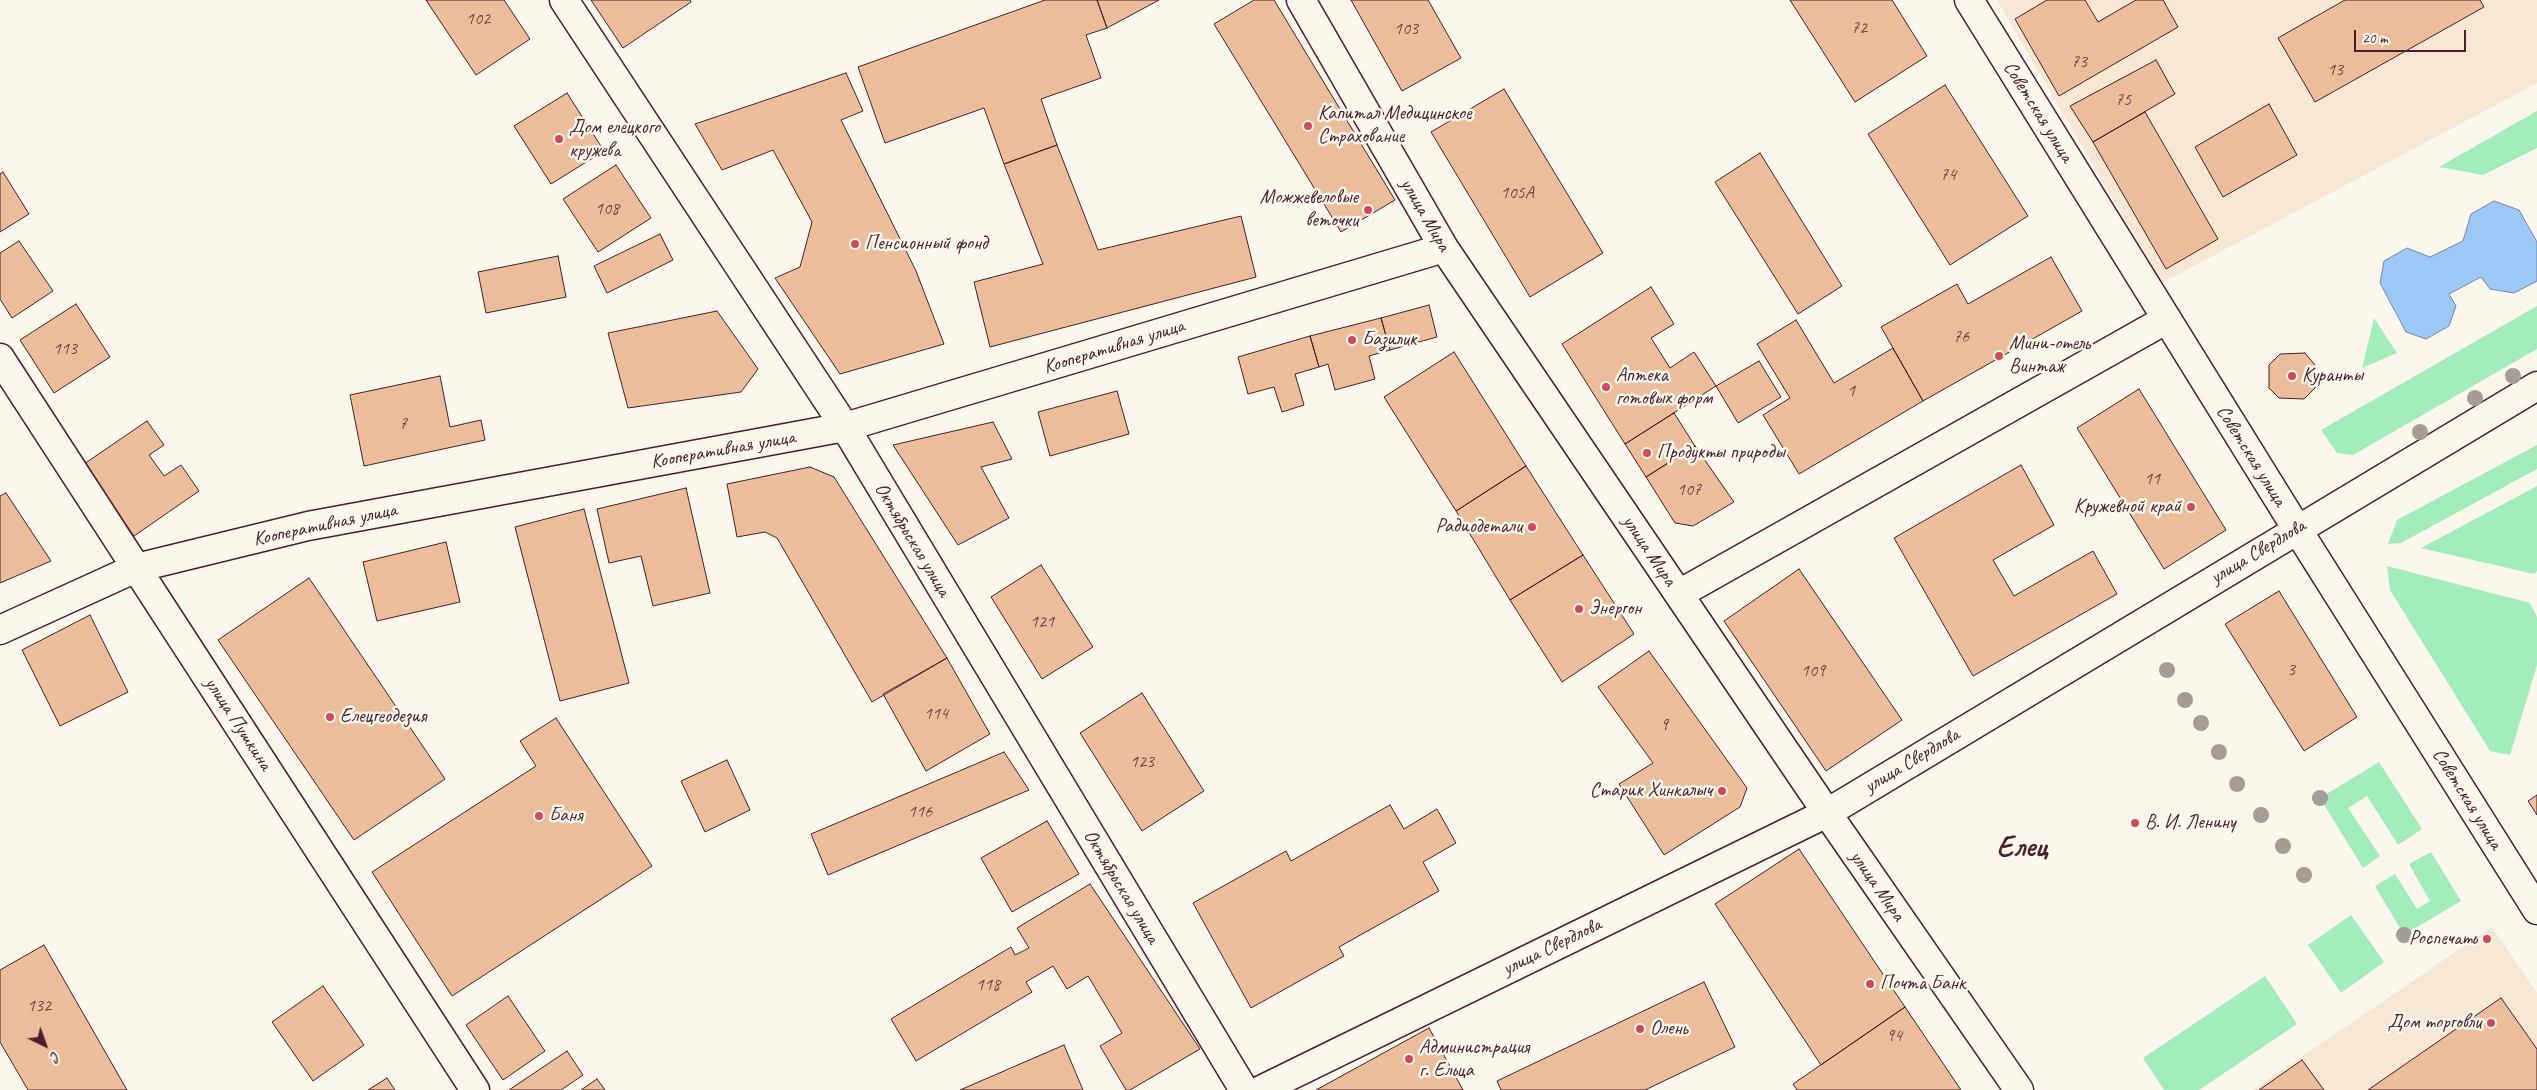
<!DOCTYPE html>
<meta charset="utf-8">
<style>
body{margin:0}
#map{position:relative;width:2537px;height:1090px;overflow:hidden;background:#fbf7ec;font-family:Caveat,sans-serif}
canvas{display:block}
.north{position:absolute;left:20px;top:1020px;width:50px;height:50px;-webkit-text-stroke:4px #fbf7ec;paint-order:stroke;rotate:138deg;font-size:14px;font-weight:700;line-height:20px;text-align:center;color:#4a1f2b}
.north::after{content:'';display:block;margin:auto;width:18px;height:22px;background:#4a1f2b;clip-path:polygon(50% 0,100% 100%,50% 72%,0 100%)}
.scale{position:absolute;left:2354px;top:30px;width:112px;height:22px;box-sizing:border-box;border:2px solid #4a1f2b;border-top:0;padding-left:6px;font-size:15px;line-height:18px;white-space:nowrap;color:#4a1f2b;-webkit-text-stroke:4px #fbf7ec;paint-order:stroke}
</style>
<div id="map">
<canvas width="2537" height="1090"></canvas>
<div class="north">С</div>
<div class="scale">20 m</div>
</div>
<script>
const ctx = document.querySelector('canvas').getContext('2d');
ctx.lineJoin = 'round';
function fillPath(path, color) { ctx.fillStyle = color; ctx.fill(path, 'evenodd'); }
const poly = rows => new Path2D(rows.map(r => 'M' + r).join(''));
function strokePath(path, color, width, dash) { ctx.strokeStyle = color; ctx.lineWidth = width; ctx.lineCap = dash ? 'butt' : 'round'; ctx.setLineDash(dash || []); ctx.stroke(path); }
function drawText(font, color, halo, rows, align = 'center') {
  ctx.font = font + ' Caveat,sans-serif'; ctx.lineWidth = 5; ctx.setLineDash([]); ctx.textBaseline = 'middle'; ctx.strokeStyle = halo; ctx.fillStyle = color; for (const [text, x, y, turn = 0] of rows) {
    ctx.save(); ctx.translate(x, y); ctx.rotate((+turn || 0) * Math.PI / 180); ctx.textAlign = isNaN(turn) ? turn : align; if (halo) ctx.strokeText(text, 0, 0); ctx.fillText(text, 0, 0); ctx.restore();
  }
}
const built = poly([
 [1997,0,2537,0,2537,83,2162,283],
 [2492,927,2537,993,2537,1090,2253,1090]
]);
const green = poly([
 [2537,111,2537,148,2483,175,2439,167],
 [2537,306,2537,349,2353,455,2337,453,2321,430],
 [2374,318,2397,353,2362,368],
 [2537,445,2537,469,2401,543,2388,544,2397,520],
 [2537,486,2537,571,2534,574,2421,548],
 [2387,566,2530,603,2537,617,2537,665,2510,755,2490,751,2390,590],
 [2379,762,2422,829,2398,845,2367,796,2348,808,2380,856,2363,868,2320,798],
 [2431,852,2461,901,2404,935,2375,886,2395,874,2417,909,2430,901,2409,864],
 [2351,915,2384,962,2341,993,2308,945],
 [2265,976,2297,1024,2199,1090,2164,1090,2143,1058]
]);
const water = poly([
 [2494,201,2519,210,2537,242,2537,281,2514,293,2490,289,2481,277,2449,294,2456,306,2449,326,2426,339,2406,332,2380,283,2384,261,2407,248,2430,257,2463,241,2471,214,2494,201]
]);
const building = poly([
 [426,0,504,0,530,39,476,75,426,0],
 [591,0,690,0,691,2,623,48,591,0],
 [1045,0,1097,0,1107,28,1086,35,1101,78,1041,99,1057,145,1004,164,984,108,885,143,858,67,1045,0],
 [1097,0,1159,0,1107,28,1097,0],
 [1254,0,1274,0,1395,200,1341,232,1214,24,1254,0],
 [1351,0,1428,0,1461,58,1402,91,1351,0],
 [1790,0,1892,0,1927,56,1855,102,1790,0],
 [2047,0,2085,0,2098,22,2136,0,2163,0,2178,27,2059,96,2015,19,2047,0],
 [2345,0,2480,0,2484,7,2315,102,2278,38,2345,0],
 [2156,60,2175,94,2093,142,2070,106,2156,60],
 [846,73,863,111,841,120,916,271,944,344,840,374,775,278,800,267,812,222,773,150,722,170,695,124,846,73],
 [1945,85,2028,216,1950,265,1868,134,1945,85],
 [1504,89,1603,253,1530,297,1431,132,1504,89],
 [567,93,604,151,551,184,514,126,567,93],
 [2269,104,2297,155,2223,197,2195,147,2269,104],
 [2145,112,2218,239,2166,269,2093,142,2145,112],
 [1057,145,1098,250,1241,216,1256,277,990,347,974,282,1043,264,1004,164,1057,145],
 [1760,153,1842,286,1798,314,1715,182,1760,153],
 [616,165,651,218,598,252,563,199,616,165],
 [3,172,29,214,0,232,0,174,3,172],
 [660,234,673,260,607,293,594,266,660,234],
 [19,241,53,291,12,318,0,299,0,253,19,241],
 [558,256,566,297,486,313,478,272,558,256],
 [2051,257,2082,311,1923,401,1881,327,1957,284,1968,304,2051,257],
 [1651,287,1674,324,1651,338,1670,368,1694,352,1716,386,1625,444,1562,344,1651,287],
 [76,304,110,357,54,393,20,340,76,304],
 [1429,305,1437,337,1390,350,1381,318,1429,305],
 [717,311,758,369,741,392,628,408,608,333,717,311],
 [1381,318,1390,350,1369,356,1375,379,1335,390,1328,364,1319,367,1310,336,1381,318],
 [1796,320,1834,383,1893,348,1923,401,1799,474,1763,415,1790,398,1757,344,1796,320],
 [1310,336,1319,367,1295,374,1304,405,1282,412,1274,387,1248,394,1238,357,1310,336],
 [1454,352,1526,466,1456,511,1384,397,1454,352],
 [2305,353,2315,365,2315,388,2304,399,2279,398,2269,388,2269,365,2280,354,2305,353],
 [1759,361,1781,397,1738,423,1716,386,1759,361],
 [440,376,450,427,481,420,485,440,364,466,350,395,440,376],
 [2139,389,2226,530,2164,569,2077,428,2139,389],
 [1117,391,1129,434,1050,456,1038,412,1117,391],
 [1674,413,1695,446,1646,477,1625,444,1674,413],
 [147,421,164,445,149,455,164,476,181,465,199,491,134,536,84,464,147,421],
 [993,422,1012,459,981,467,1009,518,958,545,893,445,993,422],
 [1695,446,1734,502,1693,526,1675,523,1646,477,1695,446],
 [2021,465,2054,525,1993,560,2014,596,2093,551,2117,594,1973,676,1894,538,2021,465],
 [1526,466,1583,555,1510,600,1456,511,1526,466],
 [810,467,834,477,947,658,872,702,777,538,765,532,737,537,727,484,810,467],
 [686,488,710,593,653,606,641,556,609,563,597,509,686,488],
 [6,493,51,561,0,583,0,496,6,493],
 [584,509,629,683,560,701,515,527,584,509],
 [446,542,460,602,377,621,363,562,446,542],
 [1583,555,1634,634,1562,682,1510,600,1583,555],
 [1041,565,1093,647,1042,679,991,597,1041,565],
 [1799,569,1902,720,1826,771,1724,621,1799,569],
 [309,578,445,779,354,840,218,640,309,578],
 [2279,591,2357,717,2304,751,2225,624,2279,591],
 [90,615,128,692,60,726,22,650,90,615],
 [1649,651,1747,788,1740,807,1664,855,1619,784,1653,763,1598,687,1649,651],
 [947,658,990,734,926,771,883,694,947,658],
 [1142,693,1204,791,1142,831,1080,733,1142,693],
 [556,718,652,866,452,996,372,872,536,766,520,741,556,718],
 [1004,752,1029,790,828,875,811,834,1004,752],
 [727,760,750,810,705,832,681,781,727,760],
 [2537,795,2537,815,2528,801,2537,795],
 [1390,805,1404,829,1437,809,1456,843,1423,862,1439,891,1339,947,1344,956,1251,1008,1193,903,1286,851,1291,861,1390,805],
 [1047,821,1079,874,1012,912,981,858,1047,821],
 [1799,849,1905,1007,1821,1065,1715,904,1799,849],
 [1090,884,1200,1049,1130,1090,1126,1090,1100,1046,1122,1033,1088,976,1067,989,1053,966,1026,982,1032,992,916,1061,891,1019,1011,947,1015,955,1029,948,1017,928,1090,884],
 [44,945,127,1090,28,1090,0,1042,0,970,44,945],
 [1704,982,1735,1047,1645,1090,1501,1090,1497,1081,1704,982],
 [323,986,364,1045,313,1081,272,1022,323,986],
 [508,996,545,1051,503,1080,466,1025,508,996],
 [2501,998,2537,1049,2537,1090,2368,1090,2501,998],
 [1905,1007,1961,1090,1797,1090,1793,1084,1905,1007],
 [1429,1028,1463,1090,1316,1090,1429,1028],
 [1064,1045,1083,1090,960,1090,1064,1045],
 [567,1051,583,1075,561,1090,509,1090,567,1051],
 [2302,1060,2324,1090,2259,1090,2302,1060],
 [387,1078,395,1090,368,1090,387,1078],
 [597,1079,605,1090,581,1090,597,1079]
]);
const minor = poly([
 [564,0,845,427,1244,1090],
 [1301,0,1444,248,1827,813,2019,1090],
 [1969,0,2297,529,2537,910],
 [0,358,475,1090],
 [1679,594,2167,319],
 [0,630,136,568,308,526,845,427,1444,248],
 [1261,1090,1827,813,2537,386]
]);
const trees = [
 [2513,376],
 [2475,398],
 [2420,432],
 [2167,670],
 [2185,700],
 [2201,723],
 [2219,752],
 [2237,784],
 [2320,798],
 [2261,815],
 [2283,846],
 [2304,875],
 [2404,935]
];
const markers = [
 [1308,126,5,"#d1495b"],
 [559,139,5,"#d1495b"],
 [1368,210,5,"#d1495b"],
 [855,244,5,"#d1495b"],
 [1352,340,5,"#d1495b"],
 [1999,356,5,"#d1495b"],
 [2292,376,5,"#d1495b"],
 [1606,387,5,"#d1495b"],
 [1647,453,5,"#d1495b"],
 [2191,507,5,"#d1495b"],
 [1532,527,5,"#d1495b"],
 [1579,609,5,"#d1495b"],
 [330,717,5,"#d1495b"],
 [1722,791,5,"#d1495b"],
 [539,816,5,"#d1495b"],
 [2135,823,5,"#d1495b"],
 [2487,939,5,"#d1495b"],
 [1870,984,5,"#d1495b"],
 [2491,1023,5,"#d1495b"],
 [1640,1029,5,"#d1495b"],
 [1409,1059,5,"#d1495b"]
];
const numberNames = [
 ["102",478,19],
 ["72",1859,28],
 ["103",1406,29],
 ["73",2079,62],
 ["13",2335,70],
 ["75",2123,100],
 ["74",1948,175],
 ["105А",1517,193],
 ["108",607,209],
 ["76",1961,337],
 ["113",65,349],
 ["1",1851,391],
 ["7",403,424],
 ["11",2152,479],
 ["107",1689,490],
 ["121",1042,622],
 ["3",2291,670],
 ["109",1813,671],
 ["114",936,714],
 ["9",1664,725],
 ["123",1142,762],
 ["116",920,812],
 ["118",988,985],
 ["132",39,1006],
 ["94",1894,1036]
];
const streetNames = [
 ["Советская улица",2038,112,58],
 ["улица Мира",1425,215,60],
 ["Кооперативная улица",1114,347,-17],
 ["Кооперативная улица",723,450,-10],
 ["Советская улица",2251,456,58],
 ["Кооперативная улица",325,525,-12],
 ["Октябрьская улица",912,540,59],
 ["улица Мира",1649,551,56],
 ["улица Свердлова",2258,552,-31],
 ["улица Пушкина",238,724,57],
 ["улица Свердлова",1912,761,-31],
 ["Советская улица",2467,799,58],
 ["улица Мира",1877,886,55],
 ["Октябрьская улица",1121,887,59],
 ["улица Свердлова",1552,947,-26]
];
const poiNames = [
 ["Капитал Медицинское",1318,114],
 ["Страхование",1318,137],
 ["Дом елецкого",569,128],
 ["кружева",569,151],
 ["Можжевеловые",1358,198,"right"],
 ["веточки",1358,221,"right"],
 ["Пенсионный фонд",865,244],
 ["Базилик",1362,340],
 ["Мини-отель",2009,344],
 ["Винтаж",2009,367],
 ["Аптека",1616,376],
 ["готовых форм",1616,399],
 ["Куранты",2302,376],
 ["Продукты природы",1657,453],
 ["Кружевной край",2181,507,"right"],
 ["Радиодетали",1522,527,"right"],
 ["Энергон",1589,609],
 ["Елецгеодезия",340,717],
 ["Старик Хинкалыч",1712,791,"right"],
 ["Баня",549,816],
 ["В. И. Ленину",2145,823],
 ["Роспечать",2477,939,"right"],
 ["Почта Банк",1880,984],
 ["Дом торговли",2481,1023,"right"],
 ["Олень",1650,1029],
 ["Администрация",1419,1048],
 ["г. Ельца",1419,1071]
];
const townNames = [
 ["Елец",2022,848]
];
fillPath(built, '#f6e6d4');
fillPath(green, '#a3edbc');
fillPath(water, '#9cc8f6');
strokePath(water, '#7b84a5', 1);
fillPath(building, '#ebbd9b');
strokePath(building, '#4a1f2b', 1);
strokePath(minor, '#4a1f2b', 31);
strokePath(minor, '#fbf7ec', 28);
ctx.fillStyle = '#a69c96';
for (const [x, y] of trees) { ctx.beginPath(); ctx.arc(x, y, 8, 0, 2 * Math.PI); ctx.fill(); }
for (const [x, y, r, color] of markers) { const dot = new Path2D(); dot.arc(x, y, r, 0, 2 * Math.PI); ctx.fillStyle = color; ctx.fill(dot); strokePath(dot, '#fbf7ec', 2); }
drawText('18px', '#724647', null, numberNames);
drawText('20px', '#4a1f2b', '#fbf7ec', streetNames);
drawText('20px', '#4a1f2b', '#fbf7ec', poiNames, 'left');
drawText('bold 30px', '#4a1f2b', '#fbf7ec', townNames);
</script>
